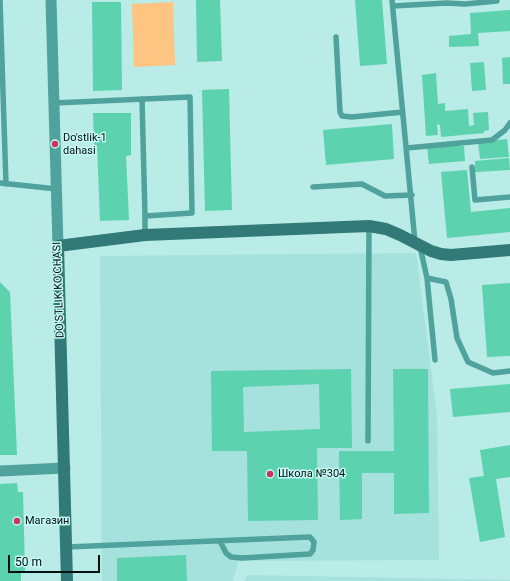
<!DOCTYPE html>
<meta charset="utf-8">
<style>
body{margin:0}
#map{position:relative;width:510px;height:581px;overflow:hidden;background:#b9ebe7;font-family:Roboto,sans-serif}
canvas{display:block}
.scale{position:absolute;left:8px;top:555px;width:92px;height:18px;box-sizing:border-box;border:2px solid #011110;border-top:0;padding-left:5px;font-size:12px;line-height:14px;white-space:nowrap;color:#011110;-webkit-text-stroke:3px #c6f8f4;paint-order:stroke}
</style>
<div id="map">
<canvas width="510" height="581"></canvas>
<div class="scale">50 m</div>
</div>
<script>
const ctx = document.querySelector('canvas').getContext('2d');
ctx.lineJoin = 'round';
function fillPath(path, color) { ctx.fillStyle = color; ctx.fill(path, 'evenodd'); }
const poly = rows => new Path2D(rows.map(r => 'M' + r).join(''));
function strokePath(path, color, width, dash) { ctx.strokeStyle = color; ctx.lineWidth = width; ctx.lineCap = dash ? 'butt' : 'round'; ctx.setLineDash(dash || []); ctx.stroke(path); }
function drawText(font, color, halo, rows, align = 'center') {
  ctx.font = font + ' Roboto,sans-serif'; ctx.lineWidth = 3; ctx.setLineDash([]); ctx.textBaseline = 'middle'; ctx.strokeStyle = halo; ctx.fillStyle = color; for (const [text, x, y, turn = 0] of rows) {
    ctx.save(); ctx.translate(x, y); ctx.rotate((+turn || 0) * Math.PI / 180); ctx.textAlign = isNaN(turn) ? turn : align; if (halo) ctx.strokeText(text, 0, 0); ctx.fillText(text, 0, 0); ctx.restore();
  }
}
const built = poly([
 [416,253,437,416,439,560,238,561,233,581,102,581,100,256],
 [247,575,510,580,510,581,244,581]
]);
const green = poly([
 [173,2,175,65,134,67,132,4]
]);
const building = poly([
 [196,0,220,0,222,61,197,62],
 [355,0,382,0,387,64,360,66],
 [92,2,121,2,122,90,93,91],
 [510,10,510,31,478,33,479,46,449,47,449,36,471,34,470,13],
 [510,57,510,84,503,84,502,58],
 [484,62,486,90,472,91,470,63],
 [436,73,438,104,445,103,445,111,468,109,469,126,474,125,473,113,488,112,489,130,484,131,484,133,441,137,440,125,437,124,438,135,426,136,422,75],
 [229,89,232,210,205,211,202,90],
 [93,113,131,113,131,155,126,156,129,220,100,221,97,145,94,145],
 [392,124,394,159,326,165,323,130],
 [507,139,509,157,480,159,478,142],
 [457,145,457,146,464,146,465,161,429,164,427,147],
 [509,158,510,170,475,172,475,161],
 [467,170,471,212,510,208,510,232,447,238,441,172],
 [0,282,10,292,17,455,0,455],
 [510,283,510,356,487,357,482,285],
 [351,369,352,448,317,448,318,520,248,521,247,451,212,451,211,371],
 [319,384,320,429,244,432,243,387],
 [393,369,428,369,429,513,394,514,394,473,362,473,362,519,340,520,339,451,394,451],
 [510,384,510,412,453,417,450,389],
 [510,445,510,477,496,479,505,537,480,542,469,478,484,476,480,450],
 [17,483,18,492,23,492,25,572,21,572,21,581,0,581,0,484],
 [186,555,187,581,117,581,117,558]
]);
const lane = poly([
 [0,0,6,184],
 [392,0,415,242,421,251,427,278,435,360],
 [393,6,447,3,465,4,497,1],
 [336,37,340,112,342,116,352,117,403,112],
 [142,99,145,216],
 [54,103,190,97,192,213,145,216,145,235],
 [407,148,492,140,505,130,510,123],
 [472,167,475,200,510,197],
 [0,183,57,189],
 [313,187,362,184,385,196,412,195],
 [427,278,446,282,451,299,457,338,468,362,493,373,510,371],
 [368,441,369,226],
 [67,547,310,537,314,542,313,550,310,554,242,558,231,557,226,553,220,541]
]);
const street = poly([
 [51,0,58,246],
 [0,471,65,468]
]);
const secondary = poly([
 [67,581,58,246,145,235,369,226,386,229,400,235,431,251,441,254,451,255,510,250]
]);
const markers = [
 [55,144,4,"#c7375c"],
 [270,474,4,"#c7375c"],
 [17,521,4,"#c7375c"]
];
const poiNames = [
 ["Do'stlik-1",63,138],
 ["dahasi",63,151],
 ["Школа №304",278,474],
 ["Магазин",25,521]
];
const streetNames = [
 ["DO'STLIK KO'CHASI",59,290,-92]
];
fillPath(built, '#a5e1dd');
fillPath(green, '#fdc482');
fillPath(building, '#5dd2af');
strokePath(lane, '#50a29d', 5.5);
strokePath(street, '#50a29d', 11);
strokePath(secondary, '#317a77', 12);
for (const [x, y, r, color] of markers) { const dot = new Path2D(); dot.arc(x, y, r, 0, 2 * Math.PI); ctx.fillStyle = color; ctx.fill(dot); strokePath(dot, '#c6f8f4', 1.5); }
drawText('11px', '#011110', '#c6f8f4', poiNames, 'left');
drawText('11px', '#011110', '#c6f8f4', streetNames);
</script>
